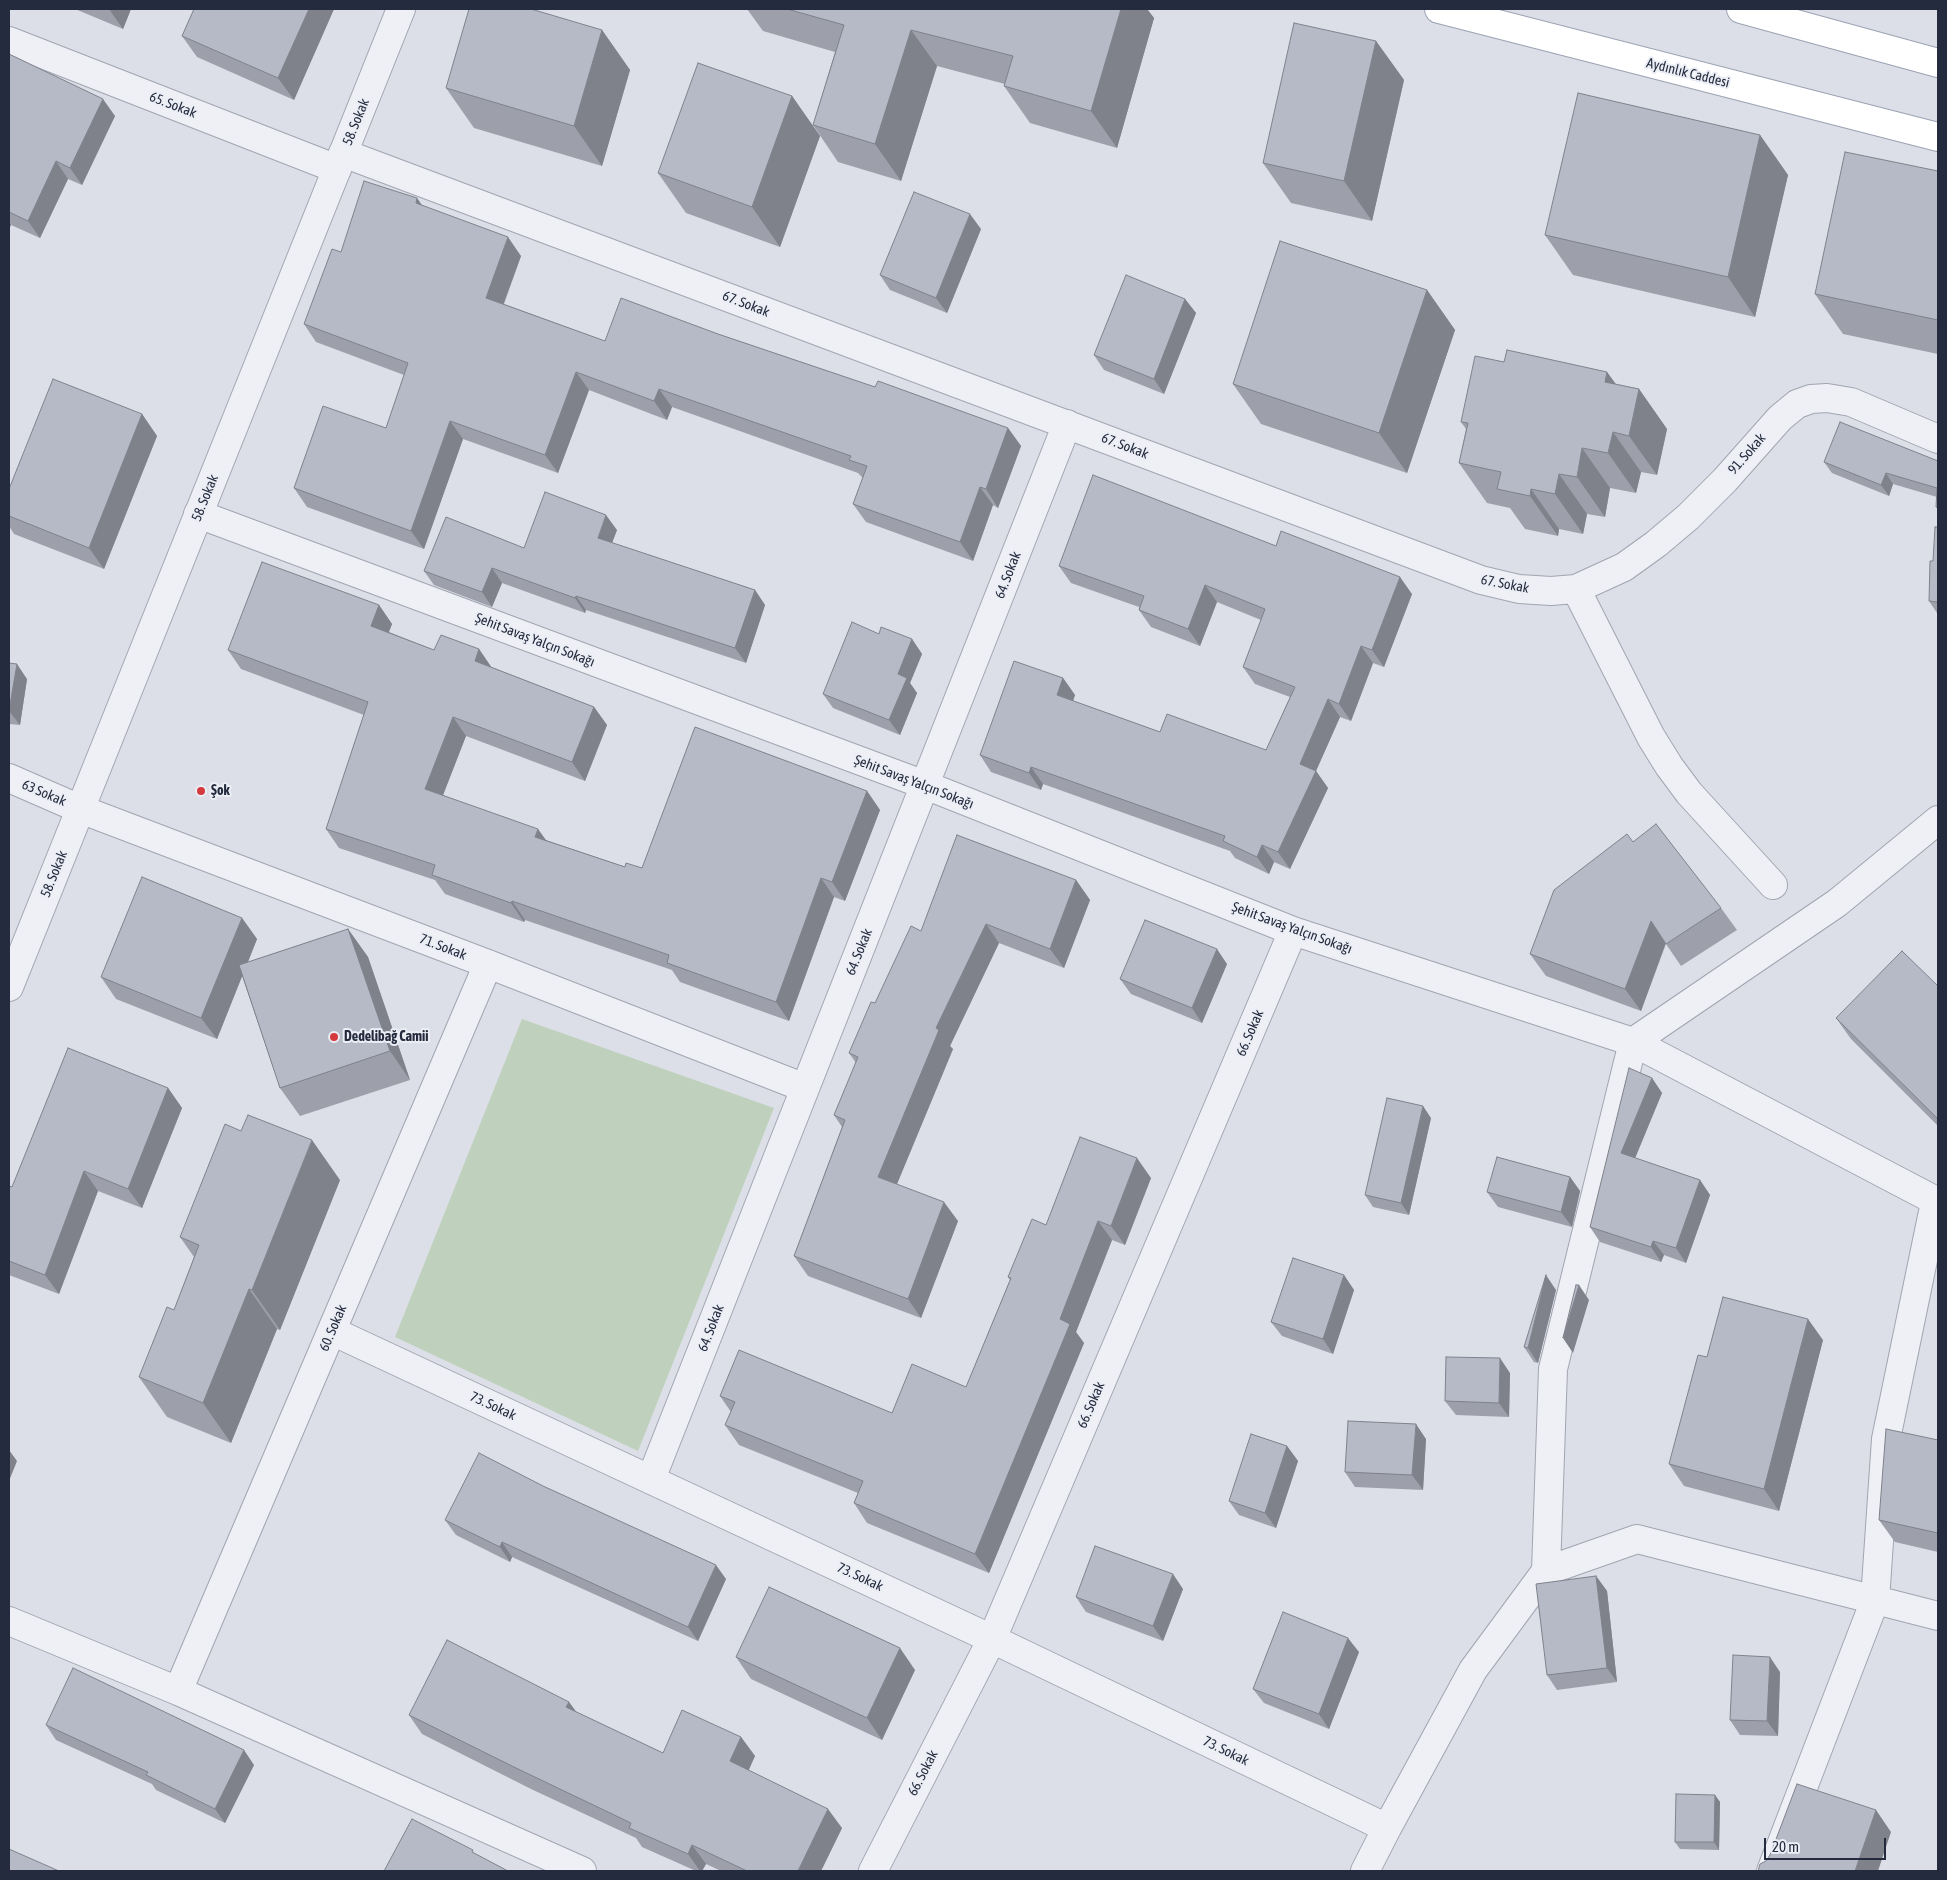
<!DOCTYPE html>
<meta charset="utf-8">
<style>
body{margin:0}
#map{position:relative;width:1947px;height:1880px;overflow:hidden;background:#dcdfe7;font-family:"Asap Condensed",sans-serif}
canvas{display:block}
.frame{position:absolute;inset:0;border:10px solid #252b3e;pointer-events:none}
.scale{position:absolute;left:1764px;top:1838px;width:122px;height:22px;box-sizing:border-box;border:2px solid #252b3e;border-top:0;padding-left:6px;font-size:15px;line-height:18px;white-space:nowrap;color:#252b3e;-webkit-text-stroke:4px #ebeef5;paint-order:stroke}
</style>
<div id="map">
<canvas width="1947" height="1880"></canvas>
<div class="frame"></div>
<div class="scale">20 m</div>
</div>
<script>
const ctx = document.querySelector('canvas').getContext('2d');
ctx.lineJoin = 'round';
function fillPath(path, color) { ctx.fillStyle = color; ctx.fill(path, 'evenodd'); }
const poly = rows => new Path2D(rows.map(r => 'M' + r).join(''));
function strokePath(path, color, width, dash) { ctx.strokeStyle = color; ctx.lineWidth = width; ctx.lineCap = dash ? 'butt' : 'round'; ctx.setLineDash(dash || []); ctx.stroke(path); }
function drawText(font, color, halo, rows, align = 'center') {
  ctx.font = font + ' "Asap Condensed",sans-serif'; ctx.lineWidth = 4; ctx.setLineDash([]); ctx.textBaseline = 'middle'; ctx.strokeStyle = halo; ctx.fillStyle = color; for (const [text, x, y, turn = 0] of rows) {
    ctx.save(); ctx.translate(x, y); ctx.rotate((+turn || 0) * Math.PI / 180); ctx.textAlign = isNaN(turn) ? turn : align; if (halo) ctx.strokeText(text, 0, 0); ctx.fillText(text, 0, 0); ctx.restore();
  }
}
const green = poly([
 [522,1019,774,1108,638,1451,395,1337]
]);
const minor = poly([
 [9,41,337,169],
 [343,153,1481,580,1519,589,1551,591,1576,589,1651,737,1669,766,1689,793,1773,885],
 [198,514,925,785,1293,931,1633,1042,1938,1202],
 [1576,589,1624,567,1656,544,1688,517,1725,480,1780,418,1797,404,1811,399,1827,398,1851,402,1938,439],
 [9,778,80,809,488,964,805,1088],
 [332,1331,992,1639,1387,1828],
 [651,1479,1067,424],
 [1546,1571,1637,1539,1938,1616],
 [9,1621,178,1691,582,1871],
 [178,1691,488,964],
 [873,1871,992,1639,1293,931],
 [1365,1871,1387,1828,1473,1670,1546,1571,1553,1369,1633,1042,1837,903,1938,820],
 [1771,1871,1875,1600,1886,1439,1935,1202]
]);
const tertiary = poly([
 [9,987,401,9]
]);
const primary = poly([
 [1439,9,1938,137],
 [1741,9,1938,63]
]);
const wall = poly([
 [75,9,131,9,123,29],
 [194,9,334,9,294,100,197,57,182,36],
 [747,9,1147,9,1154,18,1117,148,1030,123,1004,86,1005,84,937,66,901,181,838,162,813,125,835,52,763,31],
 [602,30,630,70,602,166,474,128,446,88],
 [1376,41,1404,80,1372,221,1291,203,1263,163],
 [9,54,115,116,82,185,68,179,40,238,11,225,9,229],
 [792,96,820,136,780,247,686,213,658,173],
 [1760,135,1788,175,1755,317,1573,275,1545,235],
 [1938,171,1938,354,1843,334,1815,294],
 [417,198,422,206,521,256,504,304,605,341,718,334,875,387,1008,428,1021,446,998,508,993,505,973,561,866,522,853,504,863,478,858,473,672,407,667,420,589,390,558,473,463,439,424,549,307,507,294,488,386,428,404,375,316,342,304,324,341,252],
 [981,229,947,313,890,290,880,275],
 [1427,290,1455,330,1407,473,1261,424,1233,384],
 [1185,299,1196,313,1164,394,1104,370,1094,355],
 [1504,362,1607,372,1616,384,1639,389,1667,429,1657,475,1641,472,1636,493,1610,488,1605,517,1587,514,1583,534,1559,529,1558,536,1525,529,1510,508,1487,503,1459,463,1466,429,1461,422],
 [142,414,157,436,104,569,14,534,9,526,9,489],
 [1938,461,1938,509,1936,507,1937,497,1893,484,1889,496,1832,473,1824,462],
 [1938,527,1938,613,1937,613,1929,601,1933,561],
 [617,530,612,543,755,590,765,605,746,663,586,610,585,613,502,583,492,607,434,585,424,571,524,548],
 [1276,546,1412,594,1384,667,1373,663,1351,721,1340,717,1316,771,1328,788,1290,869,1274,862,1269,874,1235,858,1230,851,1043,784,1041,790,991,772,980,755,1063,678,1075,695,1073,701,1160,732,1266,750,1290,697,1255,684,1243,667,1261,620,1217,602,1200,646,1151,627,1139,610,1139,607,1071,583,1059,566],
 [379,605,392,624,389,632,434,650,479,649,491,667,594,707,607,725,585,781,466,736,443,795,546,840,625,867,642,868,867,791,880,810,845,901,834,897,789,1021,680,982,672,970,525,920,524,922,445,894,435,880,339,848,326,829,364,715,241,669,228,650],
 [879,634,912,639,922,654,910,683,917,693,900,735,833,708,823,694],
 [9,663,27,679,20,725,9,724],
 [1633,842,1721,908,1737,930,1681,966,1666,944,1641,1011,1546,976,1530,954],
 [1076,880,1090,900,1064,968,999,943,950,1046,953,1049,897,1184,958,1221,921,1318,808,1276,794,1256,842,1127,834,1115,856,1063,849,1053,875,1003,921,931],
 [242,918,257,939,248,962,348,929,368,957,410,1080,300,1116,280,1088,242,976,217,1039,116,999,101,977],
 [1227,964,1202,1023,1131,994,1120,979],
 [1938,986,1938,1126,1851,1039,1836,1018],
 [1652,1078,1662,1093,1635,1158,1700,1180,1710,1195,1686,1263,1664,1255,1661,1262,1600,1242,1590,1227],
 [168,1088,182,1108,142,1208,98,1191,59,1294,9,1275,9,1186,12,1187],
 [1431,1118,1409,1215,1373,1207,1365,1195],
 [1570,1177,1580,1191,1572,1227,1498,1207,1487,1192],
 [1151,1178,1125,1245,1112,1240,1076,1332,1084,1343,989,1573,867,1523,854,1503,858,1493,739,1445,725,1425,731,1412,720,1396,892,1413,966,1387,1010,1280,1008,1277,1046,1225],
 [340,1180,280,1330,277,1329,231,1443,167,1417,139,1377,174,1310,194,1257,180,1237],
 [1344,1275,1354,1290,1333,1354,1282,1336,1271,1322],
 [1556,1290,1538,1363,1534,1362,1524,1347],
 [1823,1340,1779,1511,1684,1486,1669,1464,1707,1357],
 [1510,1373,1509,1417,1456,1415,1445,1401],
 [1426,1439,1423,1490,1355,1487,1345,1472],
 [1938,1440,1938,1552,1895,1542,1879,1520],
 [1287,1446,1298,1461,1276,1528,1239,1515,1229,1501],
 [445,1520,726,1579,698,1641,512,1557,510,1562,456,1535],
 [1596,1576,1607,1591,1617,1682,1557,1690,1547,1675],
 [1183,1589,1163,1641,1086,1612,1076,1597],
 [1359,1652,1329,1729,1264,1703,1253,1689],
 [736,1657,915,1670,882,1740,751,1679],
 [1780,1672,1778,1736,1740,1735,1730,1720],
 [569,1702,576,1712,663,1753,741,1737,755,1756,748,1770,842,1828,821,1871,721,1871,706,1864,702,1871,696,1871,642,1847,636,1838,531,1789,422,1734,409,1715],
 [46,1725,254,1765,225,1823,156,1790,152,1784,56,1740],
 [1715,1795,1720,1802,1719,1850,1680,1849,1675,1842]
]);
const shadedWall = poly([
 [109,9,131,9,123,29],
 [309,9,334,9,294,100,278,78],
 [1121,9,1147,9,1154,18,1117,148,1091,111],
 [602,30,630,70,602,166,574,126],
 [911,30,937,66,901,181,875,144],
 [1376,41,1404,80,1372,221,1344,181],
 [792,96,820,136,780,247,752,207],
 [103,99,115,116,82,185,70,168],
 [1760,135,1788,175,1755,317,1728,277],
 [56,161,68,179,40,238,28,221],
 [417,198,430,217,416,203],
 [970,214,981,229,947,313,936,298],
 [9,222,11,225,9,229],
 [508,237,521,256,499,316,486,298],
 [1427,290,1455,330,1407,473,1379,433],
 [1185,299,1196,313,1164,394,1154,379],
 [576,372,589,390,558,473,545,455],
 [1607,372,1634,410,1639,389,1667,429,1657,475,1629,436,1605,382],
 [659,389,672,407,667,420,654,401],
 [142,414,157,436,104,569,89,548],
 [450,421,463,439,424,549,411,531],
 [1008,428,1021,446,998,508,986,489],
 [1613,432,1641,472,1636,493,1608,453],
 [1582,448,1610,488,1605,517,1577,477],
 [1886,473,1893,484,1889,496,1881,485],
 [1559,474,1587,514,1583,534,1555,494],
 [980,487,993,505,973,561,960,542],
 [1531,489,1559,529,1558,536,1530,496],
 [606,515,617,530,608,553,598,538],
 [492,568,502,583,492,607,482,592],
 [1400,577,1412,594,1384,667,1372,650],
 [1205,585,1217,602,1200,646,1188,629],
 [755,590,765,605,746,663,735,648],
 [576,596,586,610,585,613,575,598],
 [379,605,392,624,384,644,371,626],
 [912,639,922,654,910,683,917,693,900,735,889,720,898,674],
 [1361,646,1373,663,1351,721,1339,704],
 [479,649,492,668,475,661],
 [17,664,27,679,20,725,9,711],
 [1063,678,1075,695,1069,712,1057,695],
 [1328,699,1340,717,1316,771,1328,788,1290,869,1278,852,1300,764],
 [594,707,607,725,585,781,572,762],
 [453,717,466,736,438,808,425,789],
 [1031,767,1043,784,1041,790,1029,773],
 [867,791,880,810,845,901,832,882],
 [538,829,551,847,535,837],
 [1262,845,1274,862,1269,874,1257,857],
 [821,878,834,897,789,1021,776,1002],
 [1076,880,1090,900,1064,968,1050,949],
 [512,901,525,920,524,922,511,903],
 [242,918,257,939,217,1039,201,1018],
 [1651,921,1666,942,1641,1011,1625,989],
 [986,924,999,943,950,1046,953,1049,892,1196,878,1177,936,1028],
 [348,929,368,957,410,1080,390,1051],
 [1217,949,1227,964,1202,1023,1192,1008],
 [1652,1078,1662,1093,1631,1168,1621,1153],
 [168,1088,182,1108,142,1208,128,1189],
 [1423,1106,1431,1118,1409,1215,1401,1203],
 [312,1140,340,1180,280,1330,252,1290],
 [1137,1158,1151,1178,1125,1245,1111,1226],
 [84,1171,98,1191,59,1294,45,1275],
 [1570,1177,1580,1191,1572,1227,1561,1212],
 [1700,1180,1710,1195,1686,1263,1676,1248],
 [944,1202,958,1221,921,1318,908,1299],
 [1098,1221,1112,1240,1076,1332,1084,1343,989,1573,975,1554,1060,1319],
 [1653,1241,1664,1255,1661,1262,1651,1247],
 [1344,1275,1354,1290,1333,1354,1323,1339],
 [1546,1275,1556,1290,1538,1363,1528,1348],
 [1579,1285,1589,1300,1573,1353,1563,1338],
 [249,1289,277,1329,231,1443,203,1403],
 [1808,1319,1823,1340,1779,1511,1764,1489],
 [1500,1358,1510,1373,1509,1417,1499,1403],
 [1416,1424,1426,1439,1423,1490,1412,1475],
 [1287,1446,1298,1461,1276,1528,1265,1513],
 [9,1450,17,1461,9,1481],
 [502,1542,512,1557,510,1562,500,1547],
 [716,1565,726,1579,698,1641,688,1627],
 [1173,1574,1183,1589,1163,1641,1153,1626],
 [1596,1576,1607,1591,1617,1682,1607,1668],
 [1348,1638,1359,1652,1329,1729,1319,1714],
 [900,1648,915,1670,882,1740,867,1718],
 [1770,1657,1780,1672,1778,1736,1767,1721],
 [569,1702,583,1721,566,1707],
 [741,1737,755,1756,744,1781,730,1761],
 [244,1750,254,1765,225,1823,215,1809],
 [1715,1795,1720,1802,1719,1850,1714,1842],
 [828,1809,842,1828,821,1871,798,1871],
 [1876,1810,1891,1832,1878,1871,1855,1871],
 [692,1845,706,1864,702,1871,700,1871,688,1854]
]);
const building = poly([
 [194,9,309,9,278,78,182,36,194,9],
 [469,9,531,9,602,30,574,126,446,88,469,9],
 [787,9,1121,9,1091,111,1004,86,1013,56,911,30,875,144,813,125,844,25,787,9],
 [1294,23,1376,41,1344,181,1263,163,1294,23],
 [9,54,103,99,70,168,56,161,28,221,9,212,9,54],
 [698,63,792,96,752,207,658,173,698,63],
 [1578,93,1760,135,1728,277,1545,235,1578,93],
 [1845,152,1938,171,1938,320,1815,294,1845,152],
 [364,181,417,198,416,203,508,237,486,298,605,341,621,298,718,334,875,387,878,381,1008,428,986,489,980,487,960,542,853,504,867,466,849,460,851,456,659,389,654,401,576,372,545,455,450,421,411,531,294,488,323,406,386,428,408,363,304,324,332,249,341,252,364,181],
 [914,192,970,214,936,298,880,275,914,192],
 [1280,241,1427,290,1379,433,1233,384,1280,241],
 [1126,275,1185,299,1154,379,1094,355,1126,275],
 [1507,350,1607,372,1605,382,1639,389,1629,436,1613,432,1608,453,1582,448,1577,477,1559,474,1555,494,1531,489,1530,496,1497,489,1501,472,1459,463,1468,423,1461,422,1475,356,1504,362,1507,350],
 [53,379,142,414,89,548,9,516,9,489,53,379],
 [1840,422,1938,461,1938,507,1936,507,1937,488,1886,473,1881,485,1824,462,1840,422],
 [1093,475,1276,546,1281,531,1400,577,1372,650,1361,646,1339,704,1328,699,1300,764,1316,771,1278,852,1262,845,1257,857,1223,841,1225,836,1031,767,1029,773,980,755,1014,661,1063,678,1057,695,1160,732,1167,714,1266,750,1295,687,1243,667,1265,609,1205,585,1188,629,1139,610,1144,596,1059,566,1093,475],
 [545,492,606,515,598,538,755,590,735,648,576,596,575,598,492,568,482,592,424,571,446,517,524,548,545,492],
 [1935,527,1938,527,1938,602,1929,601,1930,561,1933,561,1935,527],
 [262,562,379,605,371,626,434,650,441,635,479,649,475,661,594,707,572,762,453,717,425,789,538,829,535,837,625,867,626,863,642,868,695,727,867,791,832,882,821,878,776,1002,667,963,669,955,512,901,511,903,432,875,435,865,326,829,368,702,228,650,262,562],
 [852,622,879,634,881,627,912,639,898,674,907,678,889,720,823,694,852,622],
 [9,663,17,664,9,711,9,663],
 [1656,824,1721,908,1666,944,1651,921,1625,989,1530,954,1554,890,1627,834,1633,842,1656,824],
 [957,835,1076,880,1050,949,986,924,936,1028,939,1030,878,1177,944,1202,908,1299,794,1256,845,1120,834,1115,858,1057,849,1053,871,1002,875,1003,911,926,921,931,957,835],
 [142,877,242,918,201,1018,101,977,142,877],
 [1145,920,1217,949,1192,1008,1120,979,1145,920],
 [348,929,390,1051,280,1088,239,965,348,929],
 [1902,951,1938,986,1938,1119,1836,1018,1902,951],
 [68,1048,168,1088,128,1189,84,1171,45,1275,9,1261,9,1186,12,1187,68,1048],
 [1629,1068,1652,1078,1621,1153,1700,1180,1676,1248,1653,1241,1651,1247,1590,1227,1629,1068],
 [1387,1098,1423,1106,1401,1203,1365,1195,1387,1098],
 [248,1115,312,1140,252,1290,249,1289,203,1403,139,1377,167,1307,174,1310,199,1245,180,1237,225,1124,241,1131,248,1115],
 [1080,1137,1137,1158,1111,1226,1098,1221,1060,1319,1070,1324,975,1554,854,1503,863,1481,725,1425,735,1402,720,1396,739,1350,892,1413,912,1364,966,1387,1011,1278,1008,1277,1032,1219,1046,1225,1080,1137],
 [1497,1157,1570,1177,1561,1212,1487,1192,1497,1157],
 [1293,1258,1344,1275,1323,1339,1271,1322,1293,1258],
 [1546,1275,1528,1348,1524,1347,1546,1275],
 [1576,1285,1579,1285,1563,1338,1576,1285],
 [1723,1297,1808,1319,1764,1489,1669,1464,1698,1355,1707,1357,1723,1297],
 [1446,1357,1500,1358,1499,1403,1445,1401,1446,1357],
 [1348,1421,1416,1424,1412,1475,1345,1472,1348,1421],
 [1886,1429,1938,1440,1938,1533,1879,1520,1886,1429],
 [1251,1434,1287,1446,1265,1513,1229,1501,1251,1434],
 [479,1453,543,1486,716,1565,688,1627,502,1542,500,1547,445,1520,479,1453],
 [1095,1546,1173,1574,1153,1626,1076,1597,1095,1546],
 [1596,1576,1607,1668,1547,1675,1536,1584,1596,1576],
 [769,1587,900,1648,867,1718,736,1657,769,1587],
 [1283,1612,1348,1638,1319,1714,1253,1689,1283,1612],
 [447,1640,569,1702,566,1707,663,1753,682,1710,741,1737,730,1761,828,1809,798,1871,747,1871,692,1845,688,1854,629,1828,631,1823,518,1769,409,1715,447,1640],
 [1733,1655,1770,1657,1767,1721,1730,1720,1733,1655],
 [73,1668,244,1750,215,1809,146,1775,148,1772,46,1725,73,1668],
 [1797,1784,1876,1810,1855,1871,1758,1871,1760,1864,1766,1861,1770,1855,1797,1784],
 [1676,1794,1715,1795,1714,1842,1675,1842,1676,1794],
 [412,1819,473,1850,472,1852,508,1871,384,1871,412,1819],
 [9,1849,59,1871,9,1871,9,1849]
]);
const markers = [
 [201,791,5,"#d4393e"],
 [334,1037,5,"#d4393e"]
];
const streetNames = [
 ["Aydınlık Caddesi",1688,73,14],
 ["65. Sokak",173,105,21],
 ["58. Sokak",356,122,-68],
 ["67. Sokak",746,304,21],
 ["67. Sokak",1125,446,21],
 ["91. Sokak",1747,454,-49],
 ["58. Sokak",205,498,-68],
 ["64. Sokak",1008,575,-69],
 ["67. Sokak",1505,584,11],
 ["Şehit Savaş Yalçın Sokağı",535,640,21],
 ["Şehit Savaş Yalçın Sokağı",914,782,21],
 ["63 Sokak",44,793,23],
 ["58. Sokak",54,874,-68],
 ["Şehit Savaş Yalçın Sokağı",1292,928,20],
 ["71. Sokak",443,947,21],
 ["64. Sokak",859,952,-68],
 ["66. Sokak",1250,1033,-67],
 ["60. Sokak",333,1328,-67],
 ["64. Sokak",711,1328,-69],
 ["66. Sokak",1091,1405,-67],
 ["73. Sokak",493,1406,25],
 ["73. Sokak",860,1577,25],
 ["73. Sokak",1226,1751,26],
 ["66. Sokak",923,1773,-63]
];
const poiNames = [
 ["Şok",211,791],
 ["Dedelibağ Camii",344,1037]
];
fillPath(green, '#bfd1bd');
strokePath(minor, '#a1a5b1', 30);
strokePath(tertiary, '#a1a5b1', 30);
strokePath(primary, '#9ba2b3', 30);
strokePath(minor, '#eff0f5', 28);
strokePath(tertiary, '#eff0f5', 28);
strokePath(primary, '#fff', 28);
fillPath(wall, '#9da0ab');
fillPath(shadedWall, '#7f828b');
fillPath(building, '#b6bac7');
strokePath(building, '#7f828b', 1);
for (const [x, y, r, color] of markers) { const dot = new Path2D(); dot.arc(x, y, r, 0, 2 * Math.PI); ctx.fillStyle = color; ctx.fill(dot); strokePath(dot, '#ebeef5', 2); }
drawText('14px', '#252b3e', '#ebeef5', streetNames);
drawText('bold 14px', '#252b3e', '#ebeef5', poiNames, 'left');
</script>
